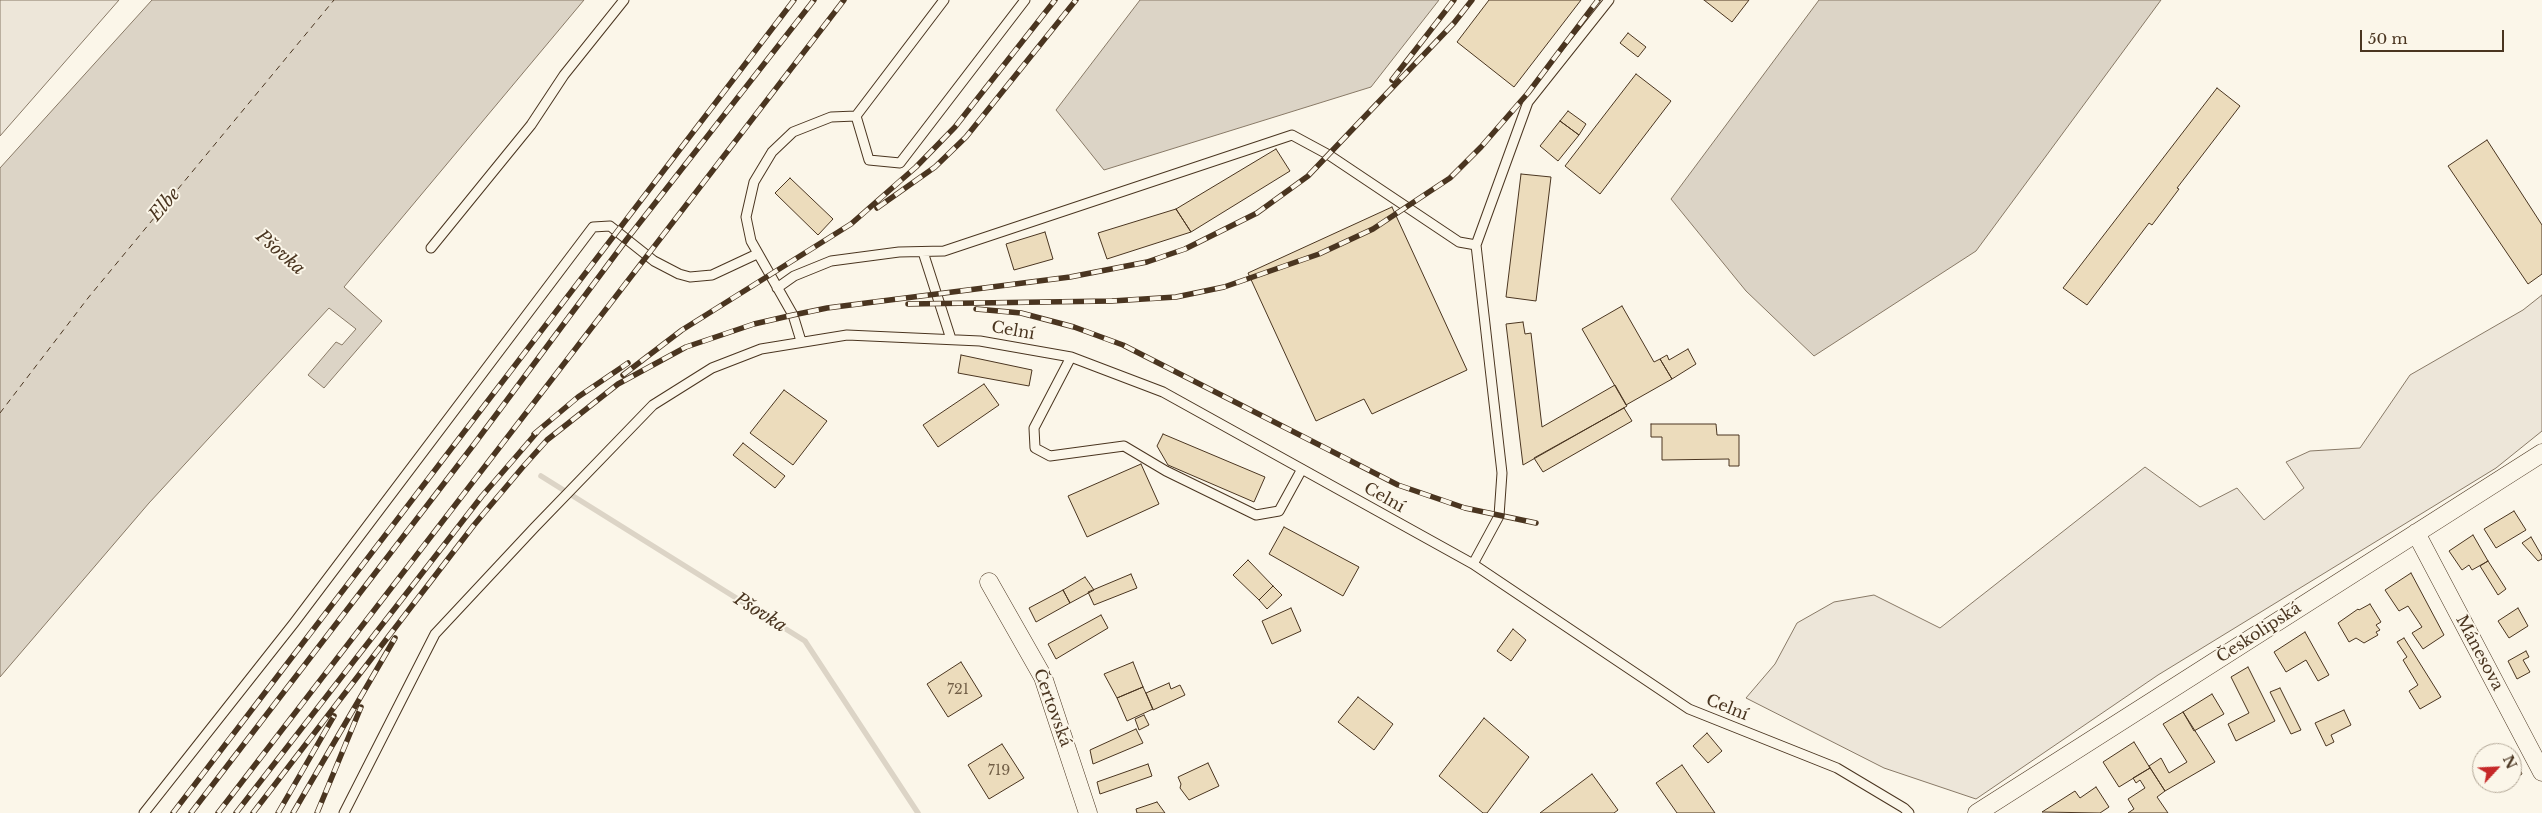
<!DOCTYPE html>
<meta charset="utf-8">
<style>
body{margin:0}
#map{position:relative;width:2542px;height:813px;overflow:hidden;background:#fbf6e9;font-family:"Libre Baskerville",serif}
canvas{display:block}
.north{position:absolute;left:2472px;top:743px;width:50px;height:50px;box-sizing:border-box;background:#fbf6e9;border:1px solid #b4a999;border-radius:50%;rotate:65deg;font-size:14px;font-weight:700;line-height:20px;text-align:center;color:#4a3520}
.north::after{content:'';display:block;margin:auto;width:18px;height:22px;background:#c62828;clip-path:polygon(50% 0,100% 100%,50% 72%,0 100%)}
.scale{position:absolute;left:2360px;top:30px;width:144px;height:22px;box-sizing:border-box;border:2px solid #4a3520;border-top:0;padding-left:6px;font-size:15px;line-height:18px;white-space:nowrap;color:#4a3520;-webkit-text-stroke:4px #fbf6e9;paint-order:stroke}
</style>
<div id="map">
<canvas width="2542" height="813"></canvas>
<div class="north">N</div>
<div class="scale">50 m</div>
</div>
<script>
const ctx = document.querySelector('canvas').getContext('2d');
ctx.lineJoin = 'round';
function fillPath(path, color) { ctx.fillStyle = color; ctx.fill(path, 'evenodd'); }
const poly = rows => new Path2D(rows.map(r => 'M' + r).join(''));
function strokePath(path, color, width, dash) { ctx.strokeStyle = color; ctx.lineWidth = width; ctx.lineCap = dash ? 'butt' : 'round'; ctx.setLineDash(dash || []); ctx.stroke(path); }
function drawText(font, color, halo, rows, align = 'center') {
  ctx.font = font + ' "Libre Baskerville",serif'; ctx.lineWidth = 4; ctx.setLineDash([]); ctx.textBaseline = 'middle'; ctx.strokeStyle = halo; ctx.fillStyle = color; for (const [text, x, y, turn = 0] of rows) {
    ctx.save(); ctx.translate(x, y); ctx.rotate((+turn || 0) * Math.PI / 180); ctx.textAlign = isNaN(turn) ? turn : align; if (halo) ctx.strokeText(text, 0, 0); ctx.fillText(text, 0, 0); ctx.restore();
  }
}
const green = poly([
 [0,0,119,0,0,136,0,0],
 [2542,295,2542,431,2496,468,2158,675,1976,799,1884,768,1746,698,1775,664,1797,623,1834,602,1874,595,1940,628,2145,467,2200,507,2237,488,2264,520,2304,488,2286,462,2310,451,2360,448,2410,375,2523,310,2542,295]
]);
const water = poly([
 [152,0,584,0,344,287,382,321,324,388,308,375,336,342,342,345,356,329,329,308,149,503,0,677,0,168,152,0],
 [1140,0,1439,0,1371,87,1104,170,1056,110,1140,0],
 [1819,0,2161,0,1976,251,1814,356,1746,291,1671,199,1819,0]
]);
const stream = poly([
 [541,476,805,641,918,813]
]);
const ferry = poly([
 [0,413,88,298,334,0]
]);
const building = poly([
 [1489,0,1581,0,1514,87,1457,42,1489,0],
 [1704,0,1749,0,1732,22,1704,0],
 [1628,33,1646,47,1638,57,1620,43,1628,33],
 [1636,74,1671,101,1600,194,1565,166,1636,74],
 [2217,88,2240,106,2177,188,2179,189,2152,225,2149,223,2087,305,2063,288,2217,88],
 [1568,111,1586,124,1579,135,1560,121,1568,111],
 [1560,121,1579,135,1558,161,1540,146,1560,121],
 [2487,140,2542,225,2542,274,2528,284,2448,166,2487,140],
 [1276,149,1290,171,1191,232,1176,209,1276,149],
 [1521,174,1551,177,1536,301,1506,297,1521,174],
 [790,178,833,219,818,235,775,193,790,178],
 [1392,207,1467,370,1372,414,1364,399,1316,421,1248,273,1392,207],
 [1176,209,1191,232,1107,259,1098,233,1176,209],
 [1045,232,1053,259,1014,270,1006,244,1045,232],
 [1622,306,1654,362,1660,359,1672,379,1626,405,1582,329,1622,306],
 [1523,322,1525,334,1531,333,1542,427,1615,385,1627,406,1523,465,1506,324,1523,322],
 [1688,349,1696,364,1672,379,1660,359,1667,355,1669,360,1688,349],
 [961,355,1032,370,1029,386,958,373,961,355],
 [984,384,999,405,938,447,923,425,984,384],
 [784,390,827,421,793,465,750,433,784,390],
 [1624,408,1632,421,1543,472,1534,458,1624,408],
 [1651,424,1716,424,1717,435,1739,435,1739,466,1729,466,1729,459,1662,460,1662,437,1651,437,1651,424],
 [1163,434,1265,477,1254,502,1168,465,1157,446,1163,434],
 [743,443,785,476,775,488,733,455,743,443],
 [1141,464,1159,504,1087,537,1068,496,1141,464],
 [2514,511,2526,530,2496,548,2484,529,2514,511],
 [1284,527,1359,567,1343,596,1269,554,1284,527],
 [2473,535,2488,561,2472,570,2469,565,2462,570,2449,551,2473,535],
 [2531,537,2542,556,2542,559,2538,561,2522,543,2531,537],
 [1248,560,1273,586,1259,600,1233,575,1248,560],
 [2488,561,2506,589,2498,595,2480,566,2488,561],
 [2411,573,2444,635,2423,649,2412,633,2422,627,2408,606,2399,611,2385,590,2411,573],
 [1131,574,1137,588,1094,605,1088,592,1131,574],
 [1085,577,1094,590,1070,603,1063,590,1085,577],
 [1273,586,1282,595,1267,609,1259,600,1273,586],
 [1063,590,1070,603,1036,622,1029,608,1063,590],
 [2370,604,2381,622,2376,625,2380,630,2376,632,2378,635,2364,643,2356,638,2349,642,2338,623,2358,609,2359,610,2370,604],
 [1291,608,1301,631,1272,644,1262,621,1291,608],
 [2518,608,2528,626,2509,638,2498,621,2518,608],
 [1101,615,1108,628,1056,659,1048,644,1101,615],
 [1513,629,1526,640,1511,661,1497,651,1513,629],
 [2305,632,2329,675,2318,681,2306,660,2286,672,2274,652,2305,632],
 [2404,638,2441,697,2420,709,2409,691,2418,685,2403,660,2407,657,2397,642,2404,638],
 [2526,651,2529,657,2523,660,2530,672,2517,679,2508,661,2526,651],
 [961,662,982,696,948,717,927,684,961,662],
 [1133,662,1143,687,1117,698,1104,674,1133,662],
 [2248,667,2275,721,2236,741,2228,724,2249,713,2231,677,2248,667],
 [1169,683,1171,689,1180,685,1185,695,1153,710,1146,693,1169,683],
 [1143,687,1153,709,1127,721,1117,698,1143,687],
 [2280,688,2301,730,2291,734,2270,692,2280,688],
 [2212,694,2224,714,2194,731,2183,712,2212,694],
 [1358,697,1393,724,1374,750,1338,722,1358,697],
 [2344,710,2351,725,2331,735,2334,742,2326,746,2315,723,2344,710],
 [2183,712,2215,762,2165,791,2149,766,2161,758,2169,773,2187,762,2163,724,2183,712],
 [1144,715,1149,725,1139,730,1135,719,1144,715],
 [1484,718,1529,757,1487,813,1483,813,1439,776,1484,718],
 [1136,729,1143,743,1093,764,1090,750,1136,729],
 [1707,733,1722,751,1708,763,1693,746,1707,733],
 [2134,742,2150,768,2119,787,2103,762,2134,742],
 [1002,744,1024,778,989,799,968,765,1002,744],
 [2511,750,2522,774,2512,780,2512,753,2506,753,2511,750],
 [1208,763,1219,786,1189,800,1180,788,1181,784,1178,777,1208,763],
 [1148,764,1152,776,1100,794,1097,782,1148,764],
 [1682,765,1715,813,1677,813,1656,783,1682,765],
 [2150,768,2165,791,2157,797,2168,813,2128,813,2134,809,2128,799,2145,788,2140,780,2136,783,2133,778,2150,768],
 [1592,774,1618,810,1614,813,1540,813,1592,774],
 [2096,787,2109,807,2100,813,2042,812,2075,791,2080,798,2096,787],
 [1157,802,1165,813,1137,813,1136,809,1157,802]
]);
const lane = poly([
 [856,116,869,160,900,163,1025,0],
 [431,248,531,125,564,75,624,0],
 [923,252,951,339],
 [777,288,794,276,831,261,899,252,944,251,1292,135,1329,155,1459,242,1476,245],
 [801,341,793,315,751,241,746,217,754,182,772,152,793,132,831,117,856,116,944,0],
 [1071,357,1034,428,1035,448,1050,456,1124,446,1166,471,1256,515,1279,511,1302,469],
 [1473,564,1499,516,1502,473,1476,245,1528,102,1609,0],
 [144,813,294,623,593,227,610,226,654,261,679,274,690,277,712,275,757,254],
 [344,813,435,634,535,527,653,405,712,368,761,349,847,335,980,341,1071,357,1163,392,1473,564,1689,709,1837,768,1904,808,1909,813]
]);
const street = poly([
 [2416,533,2542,772],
 [989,582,1043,677,1088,813],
 [1977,813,2542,453]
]);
const rail = poly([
 [1392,80,1454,0],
 [877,208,935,167,966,137,1076,0],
 [908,304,1112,301,1176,297,1224,287,1319,254,1373,229,1450,178,1481,147,1528,93,1598,0],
 [976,309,1021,313,1074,327,1123,345,1398,485,1465,508,1536,523],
 [623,375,682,330,851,224,916,167,955,127,1055,0],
 [534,434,578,397,628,363],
 [173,813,794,0],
 [191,813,475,443,627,239,814,0],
 [218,813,844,0],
 [236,813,482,496,539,430],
 [253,813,474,525,522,468,547,440,618,384,686,347,754,324,793,315,827,308,1070,277,1147,262,1185,249,1257,213,1308,176,1454,23,1472,0],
 [278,813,334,716],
 [293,813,395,638],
 [317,813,361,707]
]);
const numberNames = [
 ["721",958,690],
 ["719",999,771]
];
const streetNames = [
 ["Celní",1013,331,10],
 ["Celní",1384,498,29],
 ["Českolipská",2259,633,-33],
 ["Mánesova",2479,653,62],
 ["Čertovská",1052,708,70],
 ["Celní",1727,708,22]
];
const waterNames = [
 ["Elbe",165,205,-50],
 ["Pšovka",280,253,41],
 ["Pšovka",760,613,32]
];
fillPath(green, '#ede6d9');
strokePath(green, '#887966', 1);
fillPath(water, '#dcd4c6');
strokePath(water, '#887966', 1);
strokePath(stream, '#dcd4c6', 5.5);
strokePath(ferry, '#4a3520', 1, [6, 5]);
fillPath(building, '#ecdcbc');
strokePath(building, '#4a3520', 1);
strokePath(lane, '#4a3520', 11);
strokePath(street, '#4a3520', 19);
strokePath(lane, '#fbf6e9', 9);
strokePath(street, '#fbf6e9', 18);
strokePath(rail, '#4a3520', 5.5);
strokePath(rail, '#fbf6e9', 4, [11]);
drawText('14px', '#725f47', null, numberNames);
drawText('16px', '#4a3520', '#fbf6e9', streetNames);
drawText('italic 18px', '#4a3520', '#fbf6e9', waterNames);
</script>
